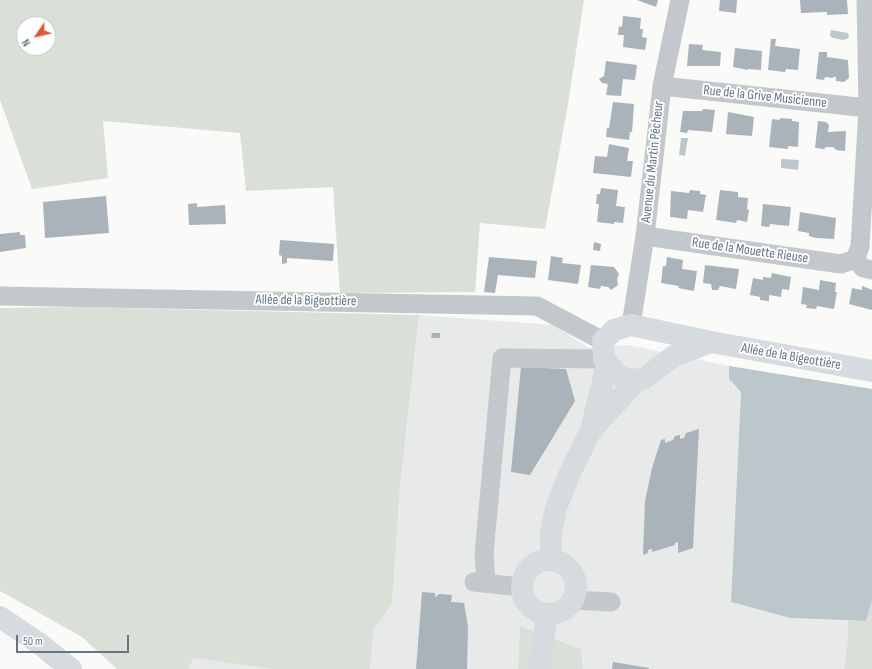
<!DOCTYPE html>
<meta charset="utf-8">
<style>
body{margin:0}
#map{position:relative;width:872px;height:669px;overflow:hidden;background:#fafaf8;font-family:"Sofia Sans Condensed",sans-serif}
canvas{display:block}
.north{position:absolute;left:16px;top:16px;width:40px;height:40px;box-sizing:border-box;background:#fff;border:1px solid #c1c8cd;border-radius:50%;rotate:236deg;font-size:11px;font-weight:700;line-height:16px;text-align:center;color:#657683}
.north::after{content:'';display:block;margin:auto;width:14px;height:18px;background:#e4572e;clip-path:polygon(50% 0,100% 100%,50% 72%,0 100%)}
.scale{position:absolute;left:16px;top:635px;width:113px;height:18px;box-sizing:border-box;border:2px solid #657683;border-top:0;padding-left:5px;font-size:12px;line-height:14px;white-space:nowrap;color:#657683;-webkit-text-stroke:3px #fff;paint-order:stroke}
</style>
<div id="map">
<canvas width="872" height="669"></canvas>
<div class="north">N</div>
<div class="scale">50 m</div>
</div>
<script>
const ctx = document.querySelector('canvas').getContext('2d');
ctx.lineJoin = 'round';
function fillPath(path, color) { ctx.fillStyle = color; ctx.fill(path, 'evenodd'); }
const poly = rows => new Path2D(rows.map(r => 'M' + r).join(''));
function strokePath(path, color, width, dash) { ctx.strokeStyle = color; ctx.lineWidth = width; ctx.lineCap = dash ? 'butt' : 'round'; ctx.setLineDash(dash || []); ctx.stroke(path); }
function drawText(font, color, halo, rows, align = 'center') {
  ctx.font = font + ' "Sofia Sans Condensed",sans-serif'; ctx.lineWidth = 4; ctx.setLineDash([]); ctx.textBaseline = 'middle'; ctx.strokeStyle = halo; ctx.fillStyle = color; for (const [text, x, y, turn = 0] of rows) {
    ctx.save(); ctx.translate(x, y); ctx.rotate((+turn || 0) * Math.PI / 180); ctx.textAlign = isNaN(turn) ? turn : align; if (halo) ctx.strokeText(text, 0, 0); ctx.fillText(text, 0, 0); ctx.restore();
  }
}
const built = poly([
 [419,315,554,325,589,348,629,345,729,366,729,379,741,392,731,602,790,618,848,621,848,639,844,669,583,669,581,649,520,626,518,669,370,669,374,629,392,605,400,487],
 [193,658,272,669,189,669]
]);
const green = poly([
 [0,0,584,0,567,110,545,229,480,223,475,292,340,293,333,187,246,191,240,133,103,121,108,178,32,189,0,100],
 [24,24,48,24,48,48,24,48],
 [81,307,419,315,400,487,392,605,374,629,370,669,272,669,193,658,189,669,117,669,82,637,0,591,0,308],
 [872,601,872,669,844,669,848,639,848,621,866,621],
 [520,626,581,649,583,669,518,669]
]);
const water = poly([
 [831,30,848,33,849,38,843,40,833,38,830,36],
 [681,138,688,138,685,156,679,155],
 [781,159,799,160,798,170,781,168],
 [729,366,872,389,872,601,866,621,790,618,731,602,741,392,729,379]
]);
const building = poly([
 [637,0,658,0,656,7],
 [720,0,737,0,736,13,719,11],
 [800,0,847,0,848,14,827,15,827,12,801,13],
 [623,16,641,18,640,29,643,29,642,37,647,38,645,50,623,47,624,35,618,35,619,26,622,27],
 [771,39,776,39,775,46,800,49,798,70,786,69,785,72,768,70],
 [689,44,703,45,702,50,721,52,720,66,687,66],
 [735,48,762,51,761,70,748,69,748,70,733,67],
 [819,52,827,52,827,57,848,60,849,78,844,82,836,81,836,77,833,77,833,78,825,77,824,80,816,79],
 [606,61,637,65,635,80,623,79,621,96,606,95,608,84,602,83,599,79,604,76],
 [613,102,634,104,632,132,630,132,629,140,606,137,607,128,609,128],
 [703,109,715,110,712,132,688,130,687,133,680,132,683,111,702,111],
 [728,112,754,117,752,136,726,134],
 [780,118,792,119,792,121,799,122,798,147,788,146,788,149,769,147,772,119,780,120],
 [818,121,826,122,829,125,828,132,846,131,845,151,836,150,833,147,826,147,824,149,815,148],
 [609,144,629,148,627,161,633,161,631,177,593,173,595,156,607,157],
 [601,188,618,190,616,206,625,207,623,223,614,222,614,224,597,222,599,204,596,204,597,194,600,194],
 [690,190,700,191,700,194,706,195,703,212,688,210,687,219,670,217,671,191,689,193],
 [720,190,738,192,738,197,748,198,747,209,749,210,747,222,737,220,736,223,716,220],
 [106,196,109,233,45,238,43,202],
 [197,203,197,207,225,205,226,224,189,225,188,204],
 [763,204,791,207,789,226,770,224,769,227,761,226],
 [800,212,836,218,834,239,816,238,809,236,809,233,798,231],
 [20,232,20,235,25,235,26,248,0,252,0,234],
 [280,240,334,244,333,261,287,258,287,263,282,264,282,256,279,255],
 [594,242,601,244,600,251,593,250],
 [551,256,563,258,562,263,581,265,578,284,548,280],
 [489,257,537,261,535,278,498,275,495,293,484,292],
 [667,257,683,260,682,269,697,271,694,291,678,288,679,286,661,283,663,266,666,266],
 [591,265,614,267,619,274,617,279,618,285,611,290,608,287,601,286,600,289,588,287],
 [705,265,739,269,736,289,720,286,718,290,712,290,711,284,703,283],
 [772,273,791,277,789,290,782,289,781,297,769,295,769,301,760,300,760,297,750,295,753,278,763,280,763,277,771,278],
 [820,280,836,283,835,292,837,292,834,309,817,306,816,309,806,308,807,305,801,304,803,287,819,290],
 [862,286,872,290,872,310,849,304,852,288,862,290],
 [432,333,440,333,440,338,431,338],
 [521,367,566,369,575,401,530,475,511,472],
 [699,429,693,548,678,553,678,542,675,543,675,545,652,552,652,549,648,550,648,553,643,555,645,501,652,468,661,440,665,439,665,443,673,440,675,436,680,435,680,439,684,438,686,433],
 [422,592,435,593,435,597,439,594,452,595,451,602,464,603,468,627,467,669,416,669],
 [613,662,649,668,649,669,612,669]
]);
const minor = poly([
 [662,86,868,108],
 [645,236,841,264,855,259,860,247,868,108,866,0],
 [855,259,863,268,872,270],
 [0,296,537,306,603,341],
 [631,325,645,236,662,86,680,0],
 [474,582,522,587],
 [486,583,484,554,502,358,604,359],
 [573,600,611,602]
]);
const major = poly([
 [631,325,711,342,674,356,645,378,637,380,624,378,616,373,604,359,603,341,614,330,631,325],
 [711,342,872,371],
 [593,428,637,380],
 [551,560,551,532,556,508,569,475,591,430,607,365],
 '522 587a27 27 0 1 1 54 0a27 27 0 1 1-54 0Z'
]);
const highway = poly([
 [0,617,40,644,71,669],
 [539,669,547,614]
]);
const streetNames = [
 ["Rue de la Grive Musicienne",765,97,6],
 ["Avenue du Martin Pêcheur",653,162,-84],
 ["Rue de la Mouette Rieuse",750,251,8],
 ["Allée de la Bigeottière",306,301,1],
 ["Allée de la Bigeottière",791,357,10]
];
fillPath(built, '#e8e9e9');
fillPath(green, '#dadfd7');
fillPath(water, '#bbc7cb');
fillPath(building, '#aab3b9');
strokePath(minor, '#c3c8cc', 19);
strokePath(major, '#d6dbdf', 22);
strokePath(highway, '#d6dbdf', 22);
drawText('14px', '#657683', '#fff', streetNames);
</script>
